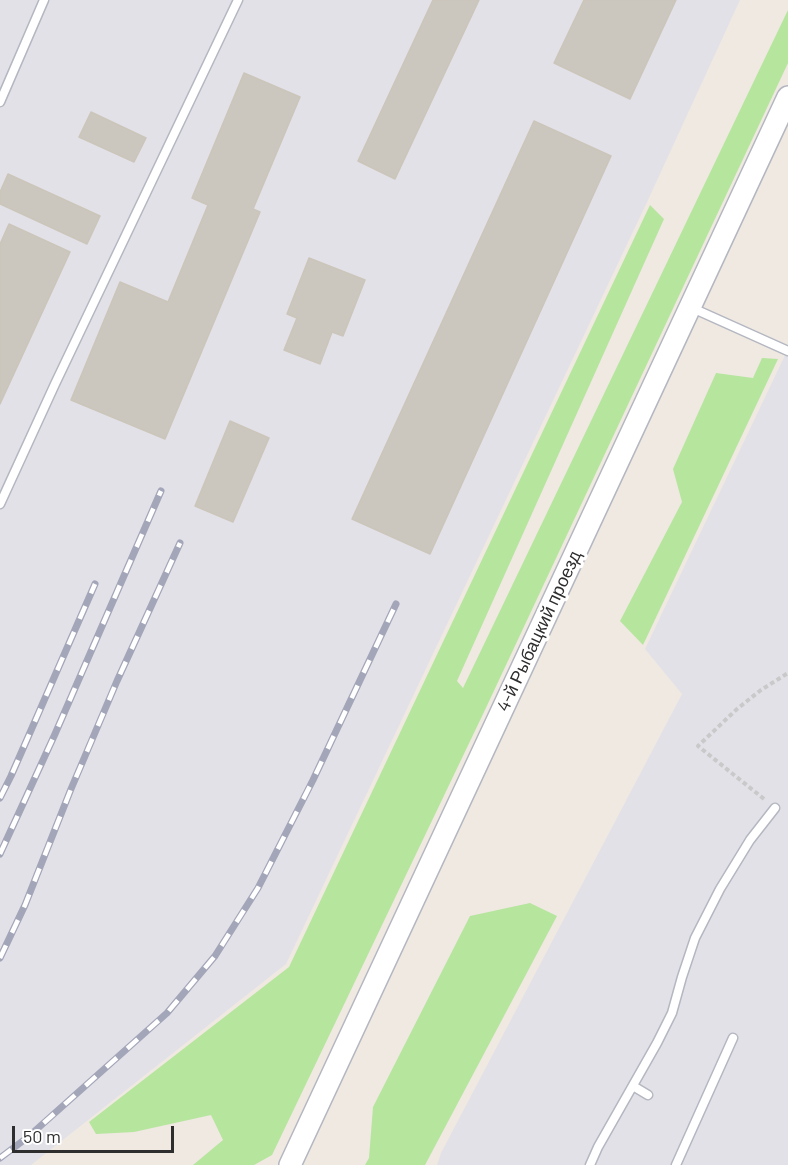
<!DOCTYPE html>
<meta charset="utf-8">
<style>
body{margin:0}
#map{position:relative;width:788px;height:1165px;overflow:hidden;background:#efe9e1;font-family:Barlow,sans-serif}
canvas{display:block}
.scale{position:absolute;left:12px;top:1126px;width:162px;height:27px;box-sizing:border-box;border:3px solid #2e2e2e;border-top:0;padding-left:8px;font-size:18px;line-height:21px;white-space:nowrap;color:#2e2e2e;-webkit-text-stroke:4px #fff;paint-order:stroke}
</style>
<div id="map">
<canvas width="788" height="1165"></canvas>
<div class="scale">50 m</div>
</div>
<script>
const ctx = document.querySelector('canvas').getContext('2d');
ctx.lineJoin = 'round';
function fillPath(path, color) { ctx.fillStyle = color; ctx.fill(path, 'evenodd'); }
const poly = rows => new Path2D(rows.map(r => 'M' + r).join(''));
function strokePath(path, color, width, dash) { ctx.strokeStyle = color; ctx.lineWidth = width; ctx.lineCap = dash ? 'butt' : 'round'; ctx.setLineDash(dash || []); ctx.stroke(path); }
function drawText(font, color, halo, rows, align = 'center') {
  ctx.font = font + ' Barlow,sans-serif'; ctx.lineWidth = 6; ctx.setLineDash([]); ctx.textBaseline = 'middle'; ctx.strokeStyle = halo; ctx.fillStyle = color; for (const [text, x, y, turn = 0] of rows) {
    ctx.save(); ctx.translate(x, y); ctx.rotate((+turn || 0) * Math.PI / 180); ctx.textAlign = isNaN(turn) ? turn : align; if (halo) ctx.strokeText(text, 0, 0); ctx.fillText(text, 0, 0); ctx.restore();
  }
}
const industrial = poly([
 [0,0,740,0,648,200,286,964,31,1165,0,1165],
 [788,349,788,1165,437,1165,441,1153,682,694,645,649]
]);
const green = poly([
 [788,10,788,63,484,712,272,1155,254,1165,193,1165,223,1140,211,1115,134,1132,96,1134,89,1122,289,967,650,205,664,219,457,681,463,688],
 [762,358,778,359,643,645,620,621,682,502,673,469,716,373,753,378],
 [530,903,557,916,425,1165,365,1165,369,1158,373,1107,470,916]
]);
const building = poly([
 [433,0,479,0,395,179,358,161,433,0],
 [584,0,676,0,630,99,554,63,584,0],
 [244,73,300,97,253,209,260,212,165,439,71,400,120,282,168,302,208,205,192,198,244,73],
 [91,112,146,138,134,162,79,137,91,112],
 [534,121,611,156,430,554,352,519,534,121],
 [8,174,100,216,87,244,0,204,0,192,8,174],
 [9,224,70,252,0,404,0,244,9,224],
 [309,258,365,280,343,336,332,332,320,364,284,350,297,318,287,314,309,258],
 [230,421,269,438,233,522,195,506,230,421]
]);
const path = poly([
 [764,799,698,746,737,709,761,690,788,673]
]);
const service = poly([
 [0,102,44,0],
 [690,307,788,351],
 [0,504,55,384,238,0],
 [633,1086,648,1095],
 [590,1165,598,1147,657,1043,672,1013,682,977,695,938,720,889,750,840,775,808],
 [676,1165,733,1038]
]);
const tertiary = poly([
 [290,1165,788,97]
]);
const rail = poly([
 [0,798,11,776,95,584],
 [0,854,55,734,161,491],
 [0,958,25,905,71,789,117,681,180,543],
 [0,1158,28,1137,167,1013,215,956,258,888,313,780,396,604]
]);
const streetNames = [
 ["4-й Рыбацкий проезд",539,631,-65]
];
fillPath(industrial, '#e3e1e8');
fillPath(green, '#b6e59e');
fillPath(building, '#cbc7bf');
strokePath(building, '#cbc5ba', 1.5);
strokePath(service, '#b4b7c1', 11);
strokePath(tertiary, '#b4b7c1', 24);
strokePath(path, '#c9c9c9', 4, [4.5, 3]);
strokePath(service, '#fff', 8);
strokePath(tertiary, '#fff', 21);
strokePath(rail, '#a3a6b8', 7);
strokePath(rail, '#fff', 4.5, [14]);
drawText('18px', '#2e2e2e', '#fff', streetNames);
</script>
